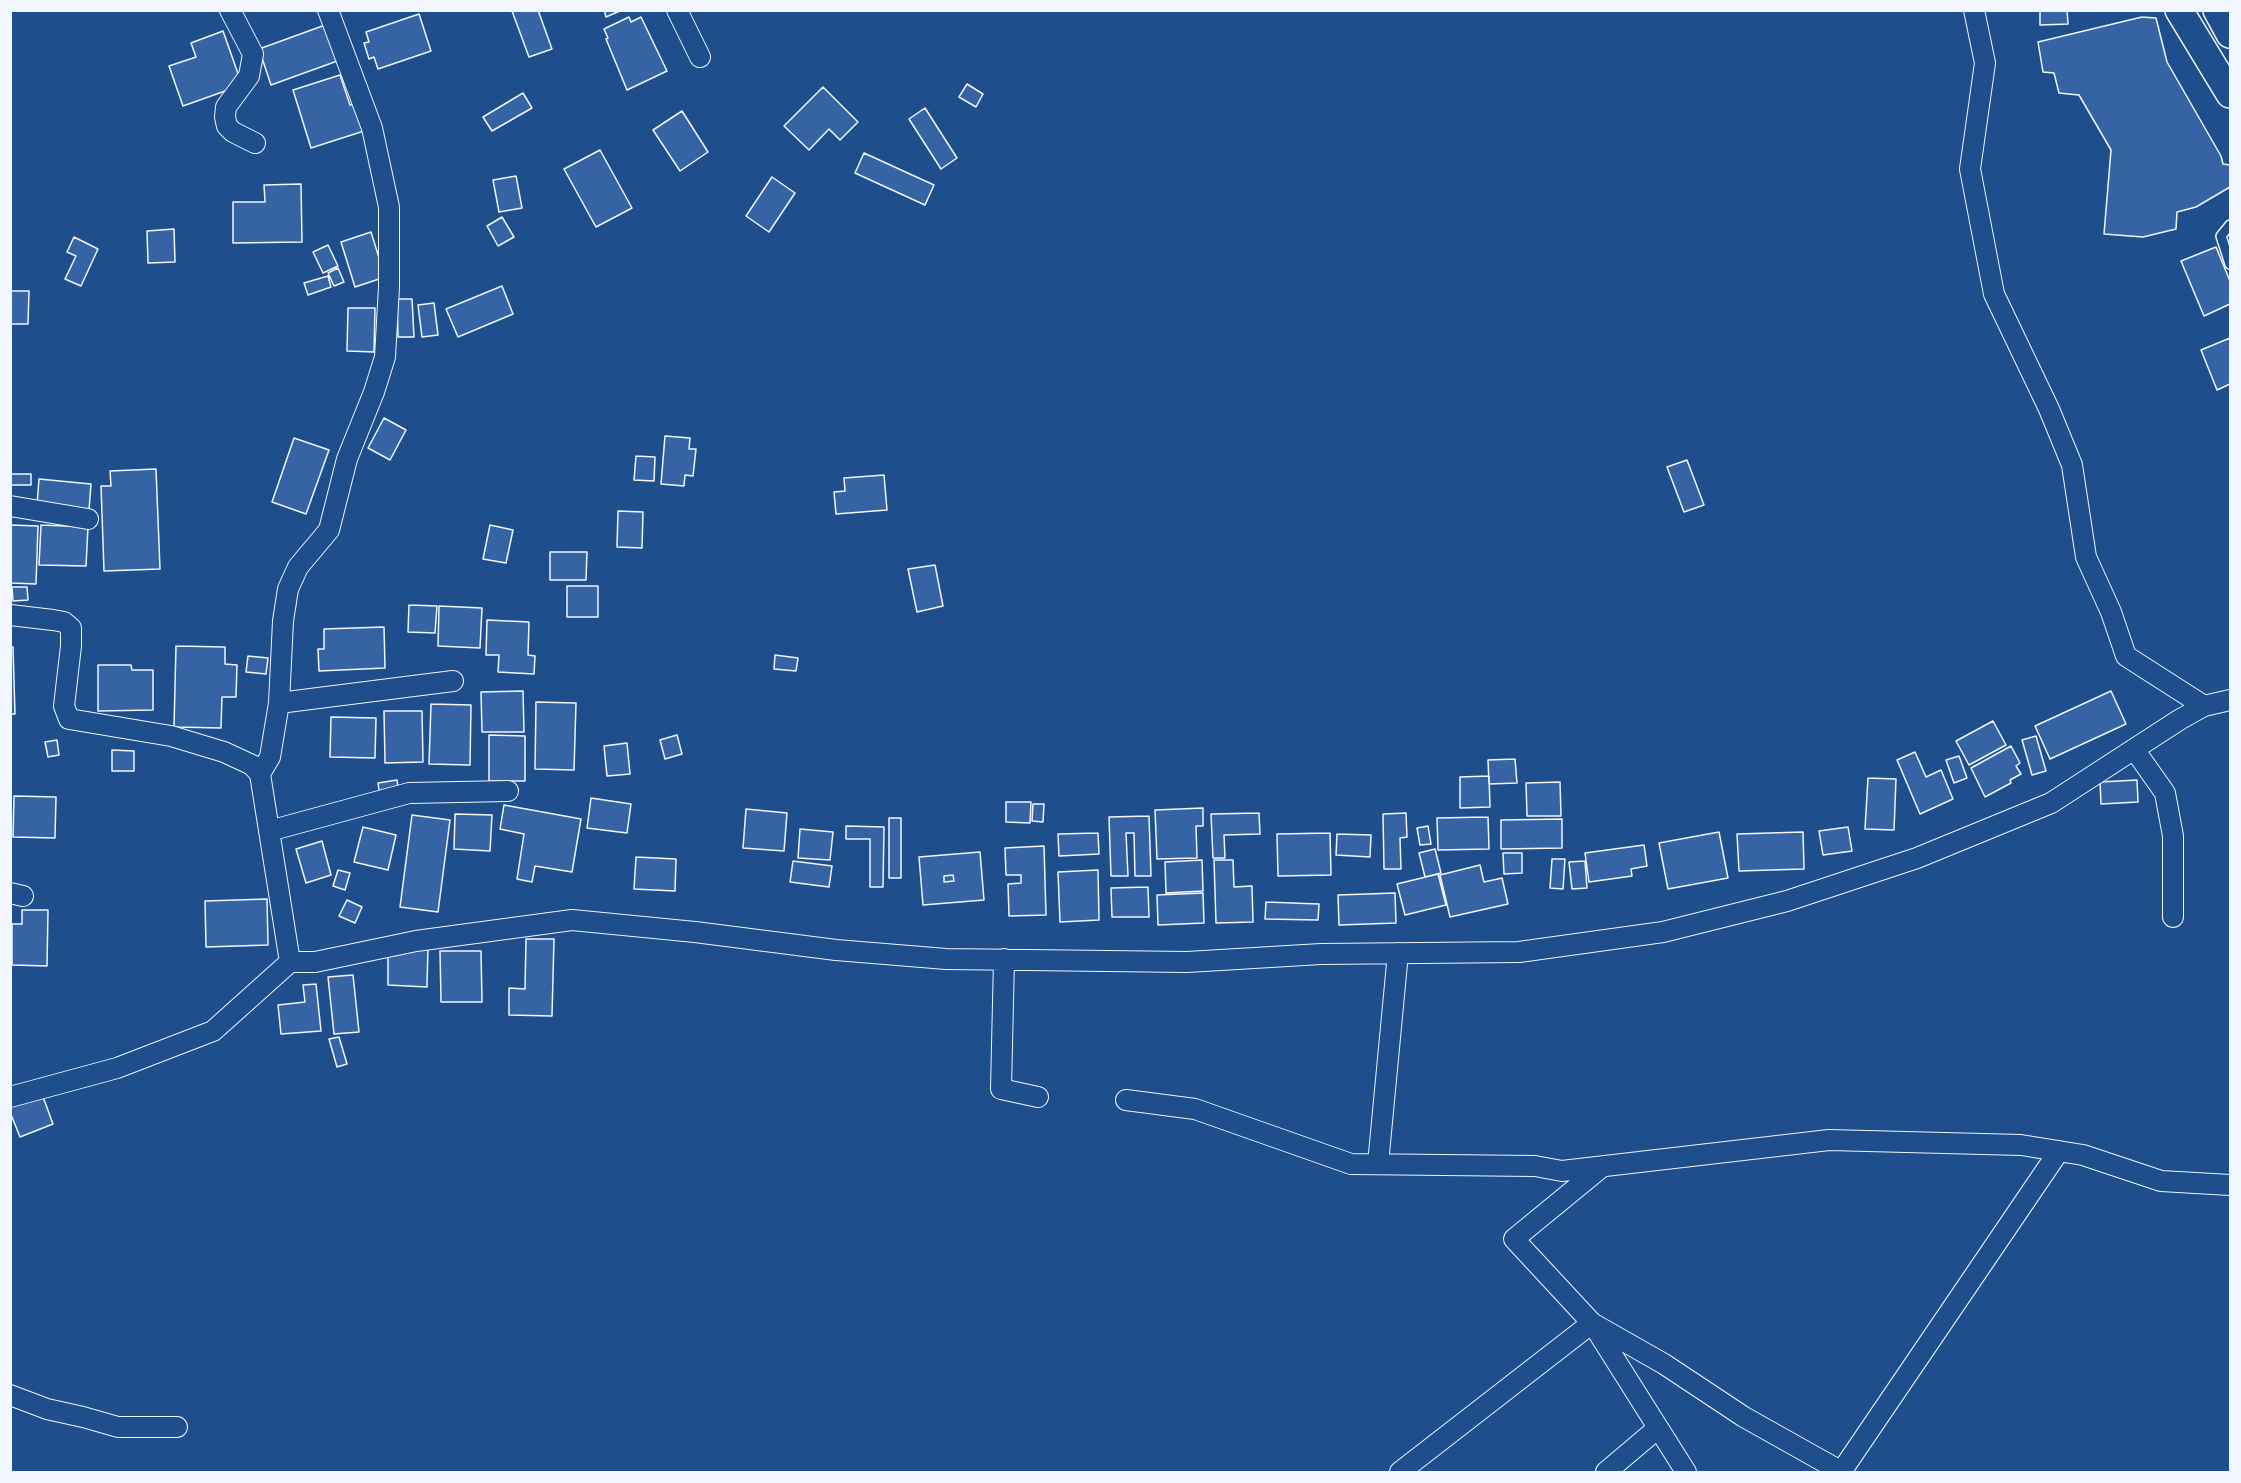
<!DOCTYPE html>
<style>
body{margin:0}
#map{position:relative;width:2241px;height:1483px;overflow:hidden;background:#1f4e8c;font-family:"Golos Text",sans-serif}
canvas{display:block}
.frame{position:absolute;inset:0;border:12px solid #f2f6ff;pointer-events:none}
</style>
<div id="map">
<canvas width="2241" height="1483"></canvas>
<div class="frame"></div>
</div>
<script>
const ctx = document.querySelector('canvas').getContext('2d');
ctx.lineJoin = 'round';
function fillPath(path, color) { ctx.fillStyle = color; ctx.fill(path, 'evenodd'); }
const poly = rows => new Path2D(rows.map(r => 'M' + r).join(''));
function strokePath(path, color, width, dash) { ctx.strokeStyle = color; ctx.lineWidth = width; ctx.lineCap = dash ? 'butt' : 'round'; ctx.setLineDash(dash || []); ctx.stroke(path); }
const building = poly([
 [538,10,552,49,529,57,512,11,538,10],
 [604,10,622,10,606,17,604,10],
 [2040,10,2067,10,2068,24,2040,25,2040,10],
 [419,14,431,51,378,69,374,57,369,59,364,43,369,42,366,32,419,14],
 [629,17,631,22,641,17,667,71,627,90,606,39,608,38,604,29,629,17],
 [2142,17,2156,18,2167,62,2221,156,2223,164,2230,165,2230,187,2196,207,2177,212,2176,229,2143,237,2104,234,2111,150,2079,95,2059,93,2054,73,2043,72,2038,42,2142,17],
 [328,24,340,60,271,85,259,49,328,24],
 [223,31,242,85,183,106,169,66,196,57,191,43,223,31],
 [340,75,350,105,358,103,367,130,311,148,293,90,340,75],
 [967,84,983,94,976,107,959,97,967,84],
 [823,87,858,122,840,140,829,129,809,150,784,126,823,87],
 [523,93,532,108,492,131,483,117,523,93],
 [925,108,957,158,941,169,909,119,925,108],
 [682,111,708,152,680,171,653,130,682,111],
 [600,150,632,208,596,227,564,169,600,150],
 [864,153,934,185,925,205,855,173,864,153],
 [516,176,522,208,499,212,493,180,516,176],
 [772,177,795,193,769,232,746,216,772,177],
 [301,184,302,242,233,243,233,202,265,202,264,185,301,184],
 [502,217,514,237,498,246,487,226,502,217],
 [174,229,175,262,148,263,147,231,174,229],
 [371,232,385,277,355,287,341,242,371,232],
 [74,237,98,249,81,286,65,279,76,256,67,252,74,237],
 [328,245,338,266,323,273,313,252,328,245],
 [2216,247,2230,281,2230,304,2204,316,2181,261,2216,247],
 [338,268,344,282,334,286,328,273,338,268],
 [328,276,331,287,308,295,304,283,328,276],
 [502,286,513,314,458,337,446,309,502,286],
 [10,291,29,291,28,324,10,324,10,291],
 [397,299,412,299,414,337,398,337,397,299],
 [434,303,438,335,422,337,418,305,434,303],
 [348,308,375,308,374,352,347,351,348,308],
 [2230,338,2230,384,2217,390,2201,350,2230,338],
 [384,418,406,430,390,460,368,448,384,418],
 [665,436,690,438,689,449,696,449,693,476,685,475,684,486,661,484,665,436],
 [294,438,329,450,306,514,272,502,294,438],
 [636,456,655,457,654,481,634,480,636,456],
 [1687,460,1704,505,1684,512,1667,467,1687,460],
 [156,469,160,569,104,571,101,486,111,486,110,471,156,469],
 [10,474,31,474,31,485,10,485,10,474],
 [884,475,887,510,836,514,834,492,845,491,844,478,884,475],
 [39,479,91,484,89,510,37,505,39,479],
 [618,511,643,512,642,548,617,547,618,511],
 [10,525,38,526,36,584,10,583,10,525],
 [41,525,88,527,86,566,39,565,41,525],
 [490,525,513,530,506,563,483,559,490,525],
 [550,552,587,552,586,580,550,580,550,552],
 [935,565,943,606,917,612,908,569,935,565],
 [567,586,598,586,598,617,567,617,567,586],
 [12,587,27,587,28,600,13,601,12,587],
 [409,605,437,606,435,633,408,632,409,605],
 [439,606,482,608,480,648,438,646,439,606],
 [487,620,529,622,528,655,535,656,534,674,498,672,499,655,486,655,487,620],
 [384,627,385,668,319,671,318,649,324,649,324,629,384,627],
 [176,646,225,647,225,664,237,665,236,697,222,697,221,728,174,727,176,646],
 [10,647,13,647,15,714,10,714,10,647],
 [775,655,798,658,796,671,774,669,775,655],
 [248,656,268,658,266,674,246,672,248,656],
 [98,665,131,665,132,670,153,670,153,710,98,711,98,665],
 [523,691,524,732,482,732,481,692,523,691],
 [2111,691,2126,724,2050,759,2035,726,2111,691],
 [536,702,576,703,574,770,535,769,536,702],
 [431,704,471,705,470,765,429,764,431,704],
 [384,711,422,711,423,762,385,763,384,711],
 [331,717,376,718,375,758,330,757,331,717],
 [1993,721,2006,745,1969,765,1956,741,1993,721],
 [489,735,525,736,525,781,489,781,489,735],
 [677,735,682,754,665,759,660,740,677,735],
 [2036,736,2046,771,2032,775,2022,740,2036,736],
 [57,740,59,755,48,757,45,742,57,740],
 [627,743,630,774,607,776,604,746,627,743],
 [2011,746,2020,763,2016,766,2021,774,2010,780,2011,783,1985,797,1971,768,2011,746],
 [112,750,134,751,134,771,112,771,112,750],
 [1915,752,1926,777,1941,770,1953,799,1920,814,1897,760,1915,752],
 [1959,756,1967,778,1954,783,1946,760,1959,756],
 [1515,759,1517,783,1489,784,1488,760,1515,759],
 [1489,776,1490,807,1460,808,1460,777,1489,776],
 [1868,778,1896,779,1894,830,1865,829,1868,778],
 [397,780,399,795,380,797,378,783,397,780],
 [2137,780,2138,802,2101,804,2100,782,2137,780],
 [1560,782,1561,816,1527,816,1526,783,1560,782],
 [14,796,56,797,55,838,13,837,14,796],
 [591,798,631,804,627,833,587,828,591,798],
 [1006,802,1031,802,1030,823,1006,822,1006,802],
 [1033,804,1044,804,1043,822,1032,821,1033,804],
 [504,805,581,819,572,872,535,866,532,882,517,879,524,834,500,829,504,805],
 [1203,808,1203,826,1196,826,1197,858,1157,859,1155,810,1203,808],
 [746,809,787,813,784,851,743,848,746,809],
 [1259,813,1260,834,1224,835,1225,858,1213,858,1211,814,1259,813],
 [1406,813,1407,837,1400,838,1401,869,1384,869,1383,814,1406,813],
 [455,814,492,815,490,851,454,849,455,814],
 [412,815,450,820,438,912,400,907,412,815],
 [1149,816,1151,876,1135,876,1134,833,1126,833,1128,876,1111,876,1109,817,1149,816],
 [1488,817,1489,849,1438,850,1437,818,1488,817],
 [889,818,901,818,901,878,889,878,889,818],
 [1562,819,1562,848,1501,849,1501,820,1562,819],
 [846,826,884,827,883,887,870,887,870,839,846,839,846,826],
 [1428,826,1431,844,1420,845,1417,828,1428,826],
 [363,827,396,835,388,870,354,862,363,827],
 [1848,827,1852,851,1823,855,1819,831,1848,827],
 [800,829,833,832,830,860,798,858,800,829],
 [1719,832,1728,878,1668,889,1659,843,1719,832],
 [1803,832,1804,869,1739,871,1737,834,1803,832],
 [1098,833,1099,854,1059,856,1058,834,1098,833],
 [1330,833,1331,875,1278,876,1277,834,1330,833],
 [1337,834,1371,835,1370,857,1336,855,1337,834],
 [322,841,331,875,306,883,296,849,322,841],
 [1644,845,1647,866,1631,869,1632,876,1589,882,1585,853,1644,845],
 [1044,846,1046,915,1009,916,1008,884,1021,883,1021,875,1006,875,1005,848,1044,846],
 [1435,849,1441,873,1425,877,1419,853,1435,849],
 [980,852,984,900,923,905,919,857,980,852],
 [953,875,954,881,944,882,944,876,953,875],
 [1503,853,1522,853,1522,873,1504,874,1503,853],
 [636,857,676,859,675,891,634,889,636,857],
 [1552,859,1565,859,1563,889,1550,888,1552,859],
 [1202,860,1203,891,1166,893,1165,862,1202,860],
 [1214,860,1233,860,1234,887,1252,886,1253,922,1216,923,1214,860],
 [793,861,832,866,829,887,790,882,793,861],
 [1585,861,1587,888,1572,889,1569,862,1585,861],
 [1480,865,1484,882,1502,878,1508,904,1450,917,1440,875,1480,865],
 [338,870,350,873,345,890,333,886,338,870],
 [1098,870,1099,920,1060,922,1058,872,1098,870],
 [1438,874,1446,905,1405,915,1397,884,1438,874],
 [953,875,954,881,944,882,944,876,953,875],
 [1148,887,1149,917,1112,917,1111,888,1148,887],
 [1203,893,1204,923,1158,925,1157,895,1203,893],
 [1395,893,1396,923,1339,925,1338,895,1395,893],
 [267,899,268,945,206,947,205,901,267,899],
 [347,900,362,907,355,923,339,916,347,900],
 [1266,902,1319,904,1318,920,1265,919,1266,902],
 [22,910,48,910,47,966,12,965,12,924,22,924,22,910],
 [526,939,554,939,552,1016,509,1015,509,988,525,989,526,939],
 [388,948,428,948,427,987,388,985,388,948],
 [440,951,481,951,482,1002,441,1002,440,951],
 [353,975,359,1032,334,1034,328,977,353,975],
 [316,984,321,1031,281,1034,278,1005,305,1002,303,985,316,984],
 [339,1037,347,1064,337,1067,329,1039,339,1037],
 [42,1094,53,1124,20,1137,10,1112,10,1107,42,1094]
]);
const lane = poly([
 [2230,225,2221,236,2230,264]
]);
const street = poly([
 [230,10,253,54,249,76,226,107,225,117,227,126,233,132,255,143],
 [677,10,700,57],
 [1974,10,1985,63,1970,169,1994,294,2049,409,2072,465,2086,557,2111,612,2126,656,2204,706],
 [10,506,88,519],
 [10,615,53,620,64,622,71,628,71,646,64,706,69,719,171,736,224,752,252,765,260,774,290,962],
 [279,703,453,681],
 [2134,749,2165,793,2173,836,2173,917],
 [260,774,270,757,279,703,283,621,288,589,298,567,329,530,347,459,374,392,385,357,389,287,389,207,372,128,328,10],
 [269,831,409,793,508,791],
 [10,893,23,896],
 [1004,959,1001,1089,1038,1097],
 [10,1097,117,1068,213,1031,290,962,315,962,416,941,572,920,695,932,836,950,946,959,1187,962,1321,954,1519,952,1663,932,1787,901,1917,858,2051,803,2179,720,2204,706,2230,700],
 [1126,1100,1195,1109,1351,1164,1535,1166,1562,1171,1829,1140,2021,1145,2083,1155,2161,1181,2230,1185],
 [1378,1164,1398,953],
 [1603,1166,1514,1239,1592,1323,1664,1364,1744,1417,1842,1472],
 [10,1395,47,1409,83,1417,118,1427,177,1427],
 [1400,1472,1592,1323,1686,1472],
 [1606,1472,1658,1428],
 [1841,1472,2059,1151]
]);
const secondary = poly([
 [2179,10,2230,94],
 [2217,10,2230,34]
]);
fillPath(building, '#3563a3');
strokePath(building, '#f2f6ff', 1.5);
strokePath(lane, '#f2f6ff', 12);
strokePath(street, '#f2f6ff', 22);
strokePath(secondary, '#f2f6ff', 30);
strokePath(lane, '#1f4e8c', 9);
strokePath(street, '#1f4e8c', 20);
strokePath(secondary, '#1f4e8c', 27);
</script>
